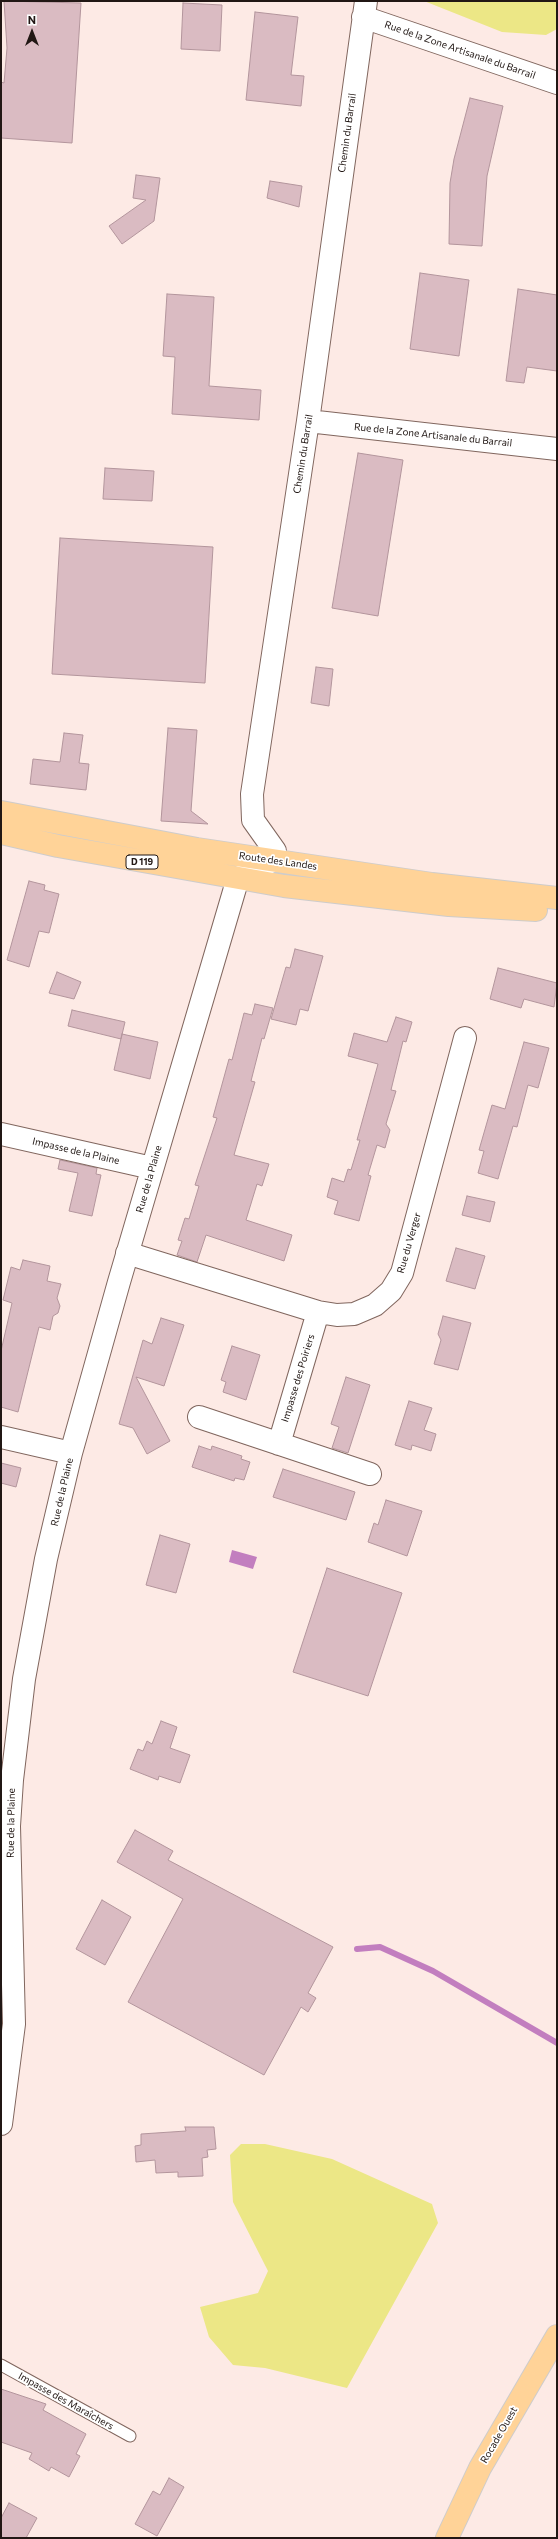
<!DOCTYPE html>
<meta charset="utf-8">
<style>
body{margin:0}
#map{position:relative;width:558px;height:2539px;overflow:hidden;background:#fdeae5;font-family:Commissioner,sans-serif}
canvas{display:block}
.frame{position:absolute;inset:0;border:2px solid #211714;pointer-events:none}
.north{position:absolute;left:12px;top:12px;width:40px;height:40px;-webkit-text-stroke:3px #fff;paint-order:stroke;rotate:0deg;font-size:11px;font-weight:700;line-height:16px;text-align:center;color:#211714}
.north::after{content:'';display:block;margin:auto;width:14px;height:18px;background:#211714;clip-path:polygon(50% 0,100% 100%,50% 72%,0 100%)}
</style>
<div id="map">
<canvas width="558" height="2539"></canvas>
<div class="frame"></div>
<div class="north">N</div>
</div>
<script>
const ctx = document.querySelector('canvas').getContext('2d');
ctx.lineJoin = 'round';
function fillPath(path, color) { ctx.fillStyle = color; ctx.fill(path, 'evenodd'); }
const poly = rows => new Path2D(rows.map(r => 'M' + r).join(''));
function strokePath(path, color, width, dash) { ctx.strokeStyle = color; ctx.lineWidth = width; ctx.lineCap = dash ? 'butt' : 'round'; ctx.setLineDash(dash || []); ctx.stroke(path); }
function drawText(font, color, halo, rows, align = 'center') {
  ctx.font = font + ' Commissioner,sans-serif'; ctx.lineWidth = 3.5; ctx.setLineDash([]); ctx.textBaseline = 'middle'; ctx.strokeStyle = halo; ctx.fillStyle = color; for (const [text, x, y, turn = 0] of rows) {
    ctx.save(); ctx.translate(x, y); ctx.rotate((+turn || 0) * Math.PI / 180); ctx.textAlign = isNaN(turn) ? turn : align; if (halo) ctx.strokeText(text, 0, 0); ctx.fillText(text, 0, 0); ctx.restore();
  }
}
const green = poly([
 [424,1,557,1,557,29,546,35,502,32],
 [241,2144,265,2144,332,2159,432,2204,438,2223,347,2388,265,2368,233,2365,209,2337,200,2307,258,2293,268,2271,233,2202,230,2155]
]);
const water = poly([
 [232,1550,257,1557,253,1569,229,1562]
]);
const stream = poly([
 [357,1949,380,1947,433,1971,557,2043]
]);
const building = poly([
 [4,1,81,3,72,143,1,138,1,82,4,83,7,48,4,1],
 [183,3,222,5,220,51,181,49,183,3],
 [255,12,298,17,291,75,304,76,301,106,246,100,255,12],
 [470,98,503,106,487,176,482,246,449,244,450,183,454,159,470,98],
 [136,175,160,178,154,221,122,244,109,226,146,200,133,198,136,175],
 [270,181,302,186,299,207,267,198,270,181],
 [420,273,469,280,459,356,410,349,420,273],
 [518,289,557,295,557,371,527,367,524,383,506,381,518,289],
 [167,294,214,297,209,386,261,390,259,420,172,414,175,357,163,356,167,294],
 [358,453,403,460,378,616,332,608,358,453],
 [105,468,154,471,152,501,103,499,105,468],
 [60,538,213,547,205,683,52,674,60,538],
 [316,667,333,669,329,706,311,703,316,667],
 [168,728,197,730,191,811,208,824,161,821,168,728],
 [64,733,83,735,79,763,89,764,86,790,30,784,33,759,60,762,64,733],
 [29,881,45,885,44,890,59,894,49,933,39,931,29,967,7,960,29,881],
 [295,949,323,956,308,1011,300,1009,296,1025,271,1019,286,967,290,968,295,949],
 [498,968,557,983,554,1007,524,999,521,1008,490,999,498,968],
 [57,972,81,982,74,999,49,993,57,972],
 [255,1004,273,1008,264,1039,262,1038,251,1081,255,1082,234,1155,269,1164,262,1186,257,1184,246,1220,292,1235,284,1261,206,1235,197,1262,177,1255,182,1241,178,1240,185,1218,189,1219,199,1186,195,1185,217,1118,213,1117,229,1059,232,1060,244,1013,252,1015,255,1004],
 [72,1010,125,1022,121,1039,68,1026,72,1010],
 [396,1017,412,1022,406,1042,403,1041,391,1090,396,1091,386,1124,390,1130,385,1148,377,1145,368,1175,371,1176,359,1221,334,1214,338,1201,327,1197,332,1178,344,1182,348,1169,351,1170,360,1140,357,1140,378,1064,348,1056,354,1033,387,1042,396,1017],
 [122,1034,158,1042,150,1079,114,1070,122,1034],
 [524,1042,549,1048,538,1088,528,1085,517,1127,513,1126,498,1179,478,1173,484,1151,479,1150,492,1105,505,1109,524,1042],
 [60,1160,97,1168,96,1174,101,1175,92,1216,69,1211,78,1173,58,1169,60,1160],
 [467,1196,495,1202,490,1222,462,1215,467,1196],
 [456,1248,485,1256,475,1289,446,1281,456,1248],
 [23,1260,50,1266,47,1281,61,1284,57,1298,60,1306,58,1313,53,1316,50,1330,39,1327,18,1412,1,1407,1,1351,12,1303,3,1300,11,1267,20,1270,23,1260],
 [443,1316,471,1323,458,1370,434,1364,441,1340,438,1334,443,1316],
 [161,1318,184,1325,164,1386,136,1377,170,1441,147,1454,133,1428,119,1424,143,1340,152,1344,161,1318],
 [232,1346,260,1355,246,1400,223,1392,226,1382,221,1380,232,1346],
 [346,1377,370,1385,348,1453,332,1448,339,1427,331,1424,346,1377],
 [409,1401,432,1408,424,1430,436,1434,431,1451,412,1445,411,1450,395,1445,409,1401],
 [199,1446,211,1450,212,1446,242,1456,241,1459,250,1462,244,1480,235,1478,234,1481,192,1467,199,1446],
 [1,1463,21,1468,16,1487,1,1483,1,1463],
 [283,1469,355,1492,346,1520,273,1497,283,1469],
 [386,1500,422,1511,407,1556,368,1542,374,1523,378,1525,386,1500],
 [160,1535,190,1544,176,1593,146,1585,160,1535],
 [327,1568,402,1593,368,1696,293,1672,327,1568],
 [161,1721,177,1727,170,1748,190,1755,180,1783,159,1776,158,1780,130,1769,138,1749,143,1751,147,1741,152,1744,161,1721],
 [135,1830,173,1851,168,1860,333,1947,308,1993,316,1998,308,2012,301,2007,264,2075,128,2002,183,1899,117,1862,135,1830],
 [102,1900,131,1917,105,1965,76,1949,102,1900],
 [185,2127,214,2127,216,2149,207,2150,208,2157,202,2158,203,2176,178,2177,178,2172,156,2173,155,2160,136,2162,135,2146,141,2145,141,2134,186,2131,185,2127],
 [1,2389,46,2404,43,2410,86,2434,76,2454,80,2456,69,2477,51,2467,49,2471,29,2459,32,2453,1,2442,1,2389],
 [169,2478,184,2487,157,2536,135,2524,153,2491,160,2495,169,2478],
 [9,2503,37,2518,26,2538,1,2538,1,2518,9,2503]
]);
const lane = poly([
 [1,2365,130,2436]
]);
const street = poly([
 [363,17,557,83],
 [308,421,557,449],
 [1,1134,152,1168],
 [127,1253,318,1312,337,1315,354,1314,375,1305,391,1291,402,1273,465,1038],
 [199,1417,370,1474],
 [1,1437,71,1453],
 [279,1444,318,1312],
 [1,2124,14,2024,9,1826,12,1780,24,1679,46,1559,71,1453,119,1282,238,878,274,860,275,851,253,820,252,794,308,421,366,1]
]);
const primary = poly([
 [1,812,197,849,432,884,557,898],
 [1,833,58,846,284,886,449,905,536,910],
 [447,2538,480,2468,557,2336]
]);
const shields = [
 [142,862,32]
];
const shieldNames = [
 ["D 119",142,862]
];
const streetNames = [
 ["Rue de la Zone Artisanale du Barrail",460,50,19],
 ["Chemin du Barrail",347,133,-82],
 ["Rue de la Zone Artisanale du Barrail",433,435,6],
 ["Chemin du Barrail",303,454,-81],
 ["Route des Landes",278,861,8],
 ["Impasse de la Plaine",76,1151,13],
 ["Rue de la Plaine",149,1179,-74],
 ["Rue du Verger",409,1243,-74],
 ["Impasse des Poiriers",298,1378,-73],
 ["Rue de la Plaine",62,1492,-77],
 ["Rue de la Plaine",11,1823,-89],
 ["Impasse des Maraîchers",66,2401,29],
 ["Rocade Ouest",499,2435,-60]
];
fillPath(green, '#ece786');
fillPath(water, '#c27ebf');
strokePath(stream, '#c27ebf', 6);
fillPath(building, '#dabbc2');
strokePath(building, '#b3959c', 1);
strokePath(lane, '#80665e', 13);
strokePath(street, '#80665e', 24);
strokePath(primary, '#cecccb', 24);
strokePath(lane, '#fff', 11);
strokePath(street, '#fff', 22);
strokePath(primary, '#ffd398', 22);
for (const [x, y, w] of shields) { const box = new Path2D(); box.roundRect(x - w / 2, y - 7, w, 14, 3); ctx.fillStyle = '#fff'; ctx.fill(box); strokePath(box, '#211714', 1); }
drawText('bold 9px', '#211714', null, shieldNames);
drawText('10px', '#211714', '#fff', streetNames);
</script>
